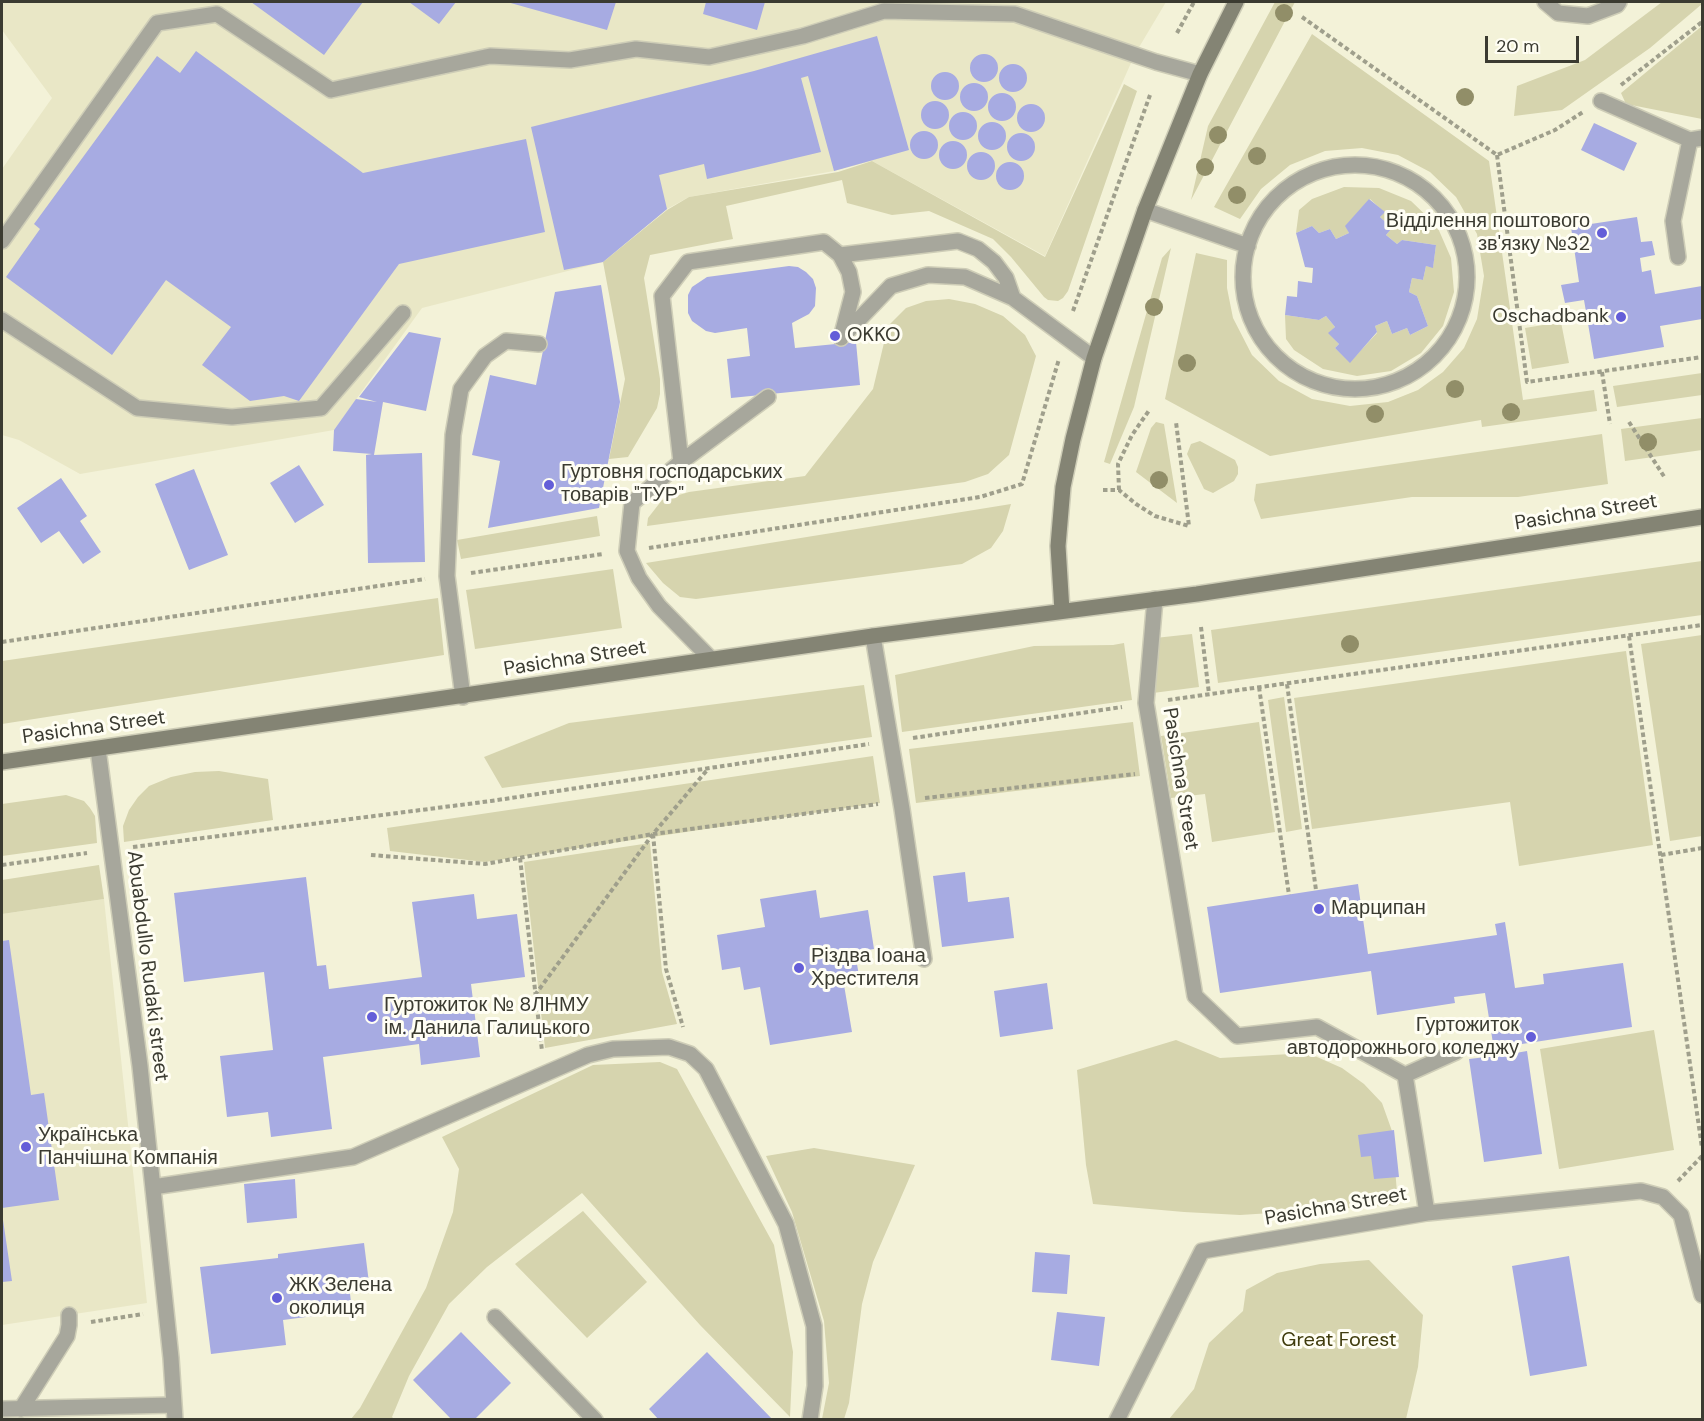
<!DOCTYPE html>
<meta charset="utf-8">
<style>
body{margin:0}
#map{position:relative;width:1704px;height:1421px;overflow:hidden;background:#f3f2d8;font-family:"DM Sans",sans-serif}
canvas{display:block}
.frame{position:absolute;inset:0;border:3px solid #3b3b31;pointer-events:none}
.scale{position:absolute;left:1485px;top:36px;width:94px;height:27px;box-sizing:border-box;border:3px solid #3b3b31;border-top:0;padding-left:8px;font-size:18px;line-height:21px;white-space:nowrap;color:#3b3b31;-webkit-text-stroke:4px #fffef4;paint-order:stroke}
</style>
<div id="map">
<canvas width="1704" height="1421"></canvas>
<div class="frame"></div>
<div class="scale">20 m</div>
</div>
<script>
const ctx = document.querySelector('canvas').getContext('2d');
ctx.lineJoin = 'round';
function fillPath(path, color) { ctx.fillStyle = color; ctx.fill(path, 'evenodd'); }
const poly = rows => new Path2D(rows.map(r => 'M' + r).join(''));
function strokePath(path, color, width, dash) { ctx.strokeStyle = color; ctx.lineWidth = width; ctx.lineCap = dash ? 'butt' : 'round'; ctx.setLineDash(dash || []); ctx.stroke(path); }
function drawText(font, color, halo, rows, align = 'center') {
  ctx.font = font + ' "DM Sans",sans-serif'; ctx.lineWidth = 6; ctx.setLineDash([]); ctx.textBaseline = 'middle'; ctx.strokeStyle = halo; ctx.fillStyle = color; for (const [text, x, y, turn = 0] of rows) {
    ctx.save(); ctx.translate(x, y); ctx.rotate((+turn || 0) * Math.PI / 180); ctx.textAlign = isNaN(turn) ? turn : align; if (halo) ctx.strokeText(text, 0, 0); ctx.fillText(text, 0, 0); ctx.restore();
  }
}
const built = poly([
 [2,2,1166,2,1135,54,1045,256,872,161,834,171,689,197,667,209,603,262,422,308,334,430,80,474,19,440,2,435,2,169,52,98,2,30],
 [104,899,147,1303,2,1325,2,914]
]);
const green = poly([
 [1275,2,1295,2,1191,200,1208,126],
 [1662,2,1702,2,1702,4,1650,48,1562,110,1514,116,1517,86,1585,60],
 [1702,26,1702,119,1626,104,1621,93],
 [1312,34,1489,161,1523,400,1594,390,1597,411,1482,427,1481,420,1270,456,1165,399,1196,253,1227,260,1227,288,1233,318,1252,355,1279,381,1312,399,1350,406,1388,402,1418,390,1443,372,1464,348,1477,319,1484,276,1477,234,1456,197,1430,172,1398,155,1362,148,1325,151,1290,165,1261,189,1240,219,1214,207],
 [1124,84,1137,91,1068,291,1063,298,1058,301,1048,300,1044,297,1011,257,993,239,929,211,892,215,847,203,842,180,726,206,733,239,650,255,644,278,660,379,660,394,657,408,628,457,609,459,625,379,603,262,667,210,689,197,838,172,872,161,1045,257],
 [1344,187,1379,188,1411,201,1437,226,1451,258,1454,292,1443,326,1421,353,1391,371,1357,376,1323,369,1294,350,1286,339,1285,315,1319,320,1326,316,1335,327,1329,333,1339,344,1335,348,1350,362,1377,333,1375,326,1387,321,1392,334,1407,328,1410,335,1428,326,1417,296,1409,292,1412,278,1423,280,1426,266,1433,267,1436,245,1402,240,1397,244,1386,235,1392,228,1380,217,1384,212,1370,199,1346,226,1349,233,1336,239,1330,229,1319,233,1312,226,1296,233,1299,210,1312,199],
 [1171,248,1134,407,1110,464,1104,462,1162,258],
 [949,299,975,304,1003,316,1025,335,1036,356,1009,455,988,474,965,482,647,526,648,518,662,500,689,492,805,476,873,389,888,326,906,308,926,301],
 [1561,322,1569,363,1532,369,1525,328],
 [1702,373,1702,395,1617,407,1613,386],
 [1702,418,1702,450,1625,461,1621,429],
 [1156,422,1164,424,1177,503,1136,472,1151,428],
 [1602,434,1608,484,1518,497,1412,497,1261,519,1254,500,1256,484],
 [1200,441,1235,460,1238,467,1238,474,1234,481,1213,493,1204,489,1187,454,1191,444],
 [1011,504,1003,531,991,548,962,564,696,599,680,597,663,583,646,563],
 [597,516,600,536,461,559,457,540],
 [1702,561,1702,615,1218,683,1211,630],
 [613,569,622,628,475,649,466,590],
 [438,598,444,655,2,724,2,661],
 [1192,634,1199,687,1153,693,1146,639],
 [1702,635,1702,836,1670,841,1641,644],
 [1124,643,1132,700,902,732,895,675,1034,646,1113,645],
 [1626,651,1653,845,1519,866,1510,802,1312,829,1294,698],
 [864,685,872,737,502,788,484,757,569,723],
 [1284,697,1302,829,1286,832,1268,700],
 [1133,722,1140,776,916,803,909,749],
 [1259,722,1275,832,1212,842,1205,794,1171,798,1161,736],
 [873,756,880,803,485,862,390,851,387,828],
 [219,771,268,779,273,820,124,842,123,826,129,810,138,797,149,786,171,777,195,772],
 [66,795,84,801,90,808,95,816,97,843,2,856,2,804],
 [650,843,662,972,677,1024,545,1048,524,862],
 [99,865,104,899,2,914,2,880],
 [1654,1030,1674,1150,1559,1169,1540,1049],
 [1176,1040,1220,1058,1308,1053,1342,1068,1364,1084,1382,1103,1392,1131,1398,1205,1240,1215,1184,1212,1093,1204,1086,1165,1077,1070],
 [660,1062,677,1069,774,1245,793,1352,790,1417,700,1325,582,1193,487,1267,449,1304,409,1376,392,1417,394,1419,351,1419,360,1408,426,1288,453,1212,459,1169,442,1137,593,1065],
 [814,1148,915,1165,873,1262,862,1304,849,1403,844,1419,822,1419,829,1383,824,1321,792,1212,766,1156],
 [583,1211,647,1282,587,1338,515,1264],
 [1369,1260,1423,1315,1418,1367,1406,1419,1169,1419,1194,1389,1209,1343,1243,1311,1246,1290,1277,1273,1320,1264]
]);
const building = poly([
 [251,2,363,2,324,55],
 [409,2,456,2,439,24],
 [507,2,616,2,607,30],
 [706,2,765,2,757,30,703,14],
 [877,36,909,150,834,171,808,76,801,78,821,152,707,179,704,164,659,175,667,209,603,262,564,270,531,127,754,71],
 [196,51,363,173,526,139,545,232,399,264,299,401,284,396,250,401,202,365,231,327,166,280,112,355,6,277,40,229,34,224,157,56,180,73],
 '970 68a14 14 0 1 1 28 0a14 14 0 1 1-28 0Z',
 '999 78a14 14 0 1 1 28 0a14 14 0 1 1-28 0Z',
 '931 86a14 14 0 1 1 28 0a14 14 0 1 1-28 0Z',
 '960 97a14 14 0 1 1 28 0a14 14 0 1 1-28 0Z',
 '988 107a14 14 0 1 1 28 0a14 14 0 1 1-28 0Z',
 '921 115a14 14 0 1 1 28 0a14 14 0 1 1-28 0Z',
 '1017 118a14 14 0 1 1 28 0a14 14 0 1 1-28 0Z',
 '949 126a14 14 0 1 1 28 0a14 14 0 1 1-28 0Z',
 '978 136a14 14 0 1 1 28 0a14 14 0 1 1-28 0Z',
 [1594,123,1637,143,1624,171,1581,150],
 '910 145a14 14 0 1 1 28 0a14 14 0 1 1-28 0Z',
 '1007 147a14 14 0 1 1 28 0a14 14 0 1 1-28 0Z',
 '939 155a14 14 0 1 1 28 0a14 14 0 1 1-28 0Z',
 '967 166a14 14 0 1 1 28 0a14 14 0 1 1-28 0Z',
 '996 176a14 14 0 1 1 28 0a14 14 0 1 1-28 0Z',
 [1369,199,1385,212,1380,217,1392,228,1386,235,1397,244,1402,240,1436,245,1433,268,1426,266,1423,280,1412,278,1409,292,1417,296,1428,326,1410,335,1407,328,1392,334,1387,321,1375,326,1377,332,1350,363,1335,348,1339,344,1328,333,1335,327,1326,316,1319,320,1285,315,1287,296,1297,297,1298,281,1312,283,1313,268,1305,267,1296,233,1312,226,1319,233,1330,229,1336,239,1349,233,1345,226],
 [1637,217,1641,242,1652,241,1655,255,1640,258,1642,272,1651,270,1655,294,1702,286,1702,319,1660,326,1664,347,1594,359,1584,300,1565,303,1561,285,1579,282,1571,227],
 [789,266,798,267,806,272,813,279,816,288,815,306,809,314,792,323,795,348,856,342,860,385,731,398,727,359,750,356,747,328,715,333,706,331,692,321,688,313,688,295,692,287,707,277],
 [601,285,620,402,599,508,488,528,500,461,472,455,490,375,536,385,555,292],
 [409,332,441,338,426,411,383,402,374,455,422,453,425,562,368,563,366,455,372,454,333,451,334,430,356,399,377,402,359,397],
 [299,465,324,505,295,523,270,483],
 [194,469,228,555,189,570,155,484],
 [61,478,87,516,80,521,101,552,83,564,59,531,41,543,17,508],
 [965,872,968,902,1009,897,1014,938,942,947,933,876],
 [306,877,317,966,326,965,329,989,422,977,412,902,474,894,477,919,517,914,525,977,471,984,480,1057,421,1065,419,1044,323,1057,332,1129,271,1137,268,1112,227,1117,220,1056,273,1050,264,972,184,982,174,893],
 [1358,884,1368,954,1497,935,1495,924,1505,922,1515,988,1544,984,1543,974,1623,963,1632,1027,1509,1046,1510,1054,1527,1051,1542,1154,1484,1162,1469,1059,1495,1056,1485,993,1454,997,1455,1003,1377,1015,1371,971,1220,993,1207,907],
 [816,890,820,918,868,910,874,949,855,952,860,982,844,985,852,1032,770,1045,760,987,744,990,740,967,722,970,717,935,765,927,760,899],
 [9,940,31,1095,44,1093,59,1200,2,1208,2,941],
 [1047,983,1053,1029,1000,1037,994,991],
 [1394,1130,1399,1177,1374,1179,1371,1156,1361,1157,1358,1135],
 [295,1179,297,1218,247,1223,244,1184],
 [2,1213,12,1281,2,1282],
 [364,1243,369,1283,349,1285,352,1311,283,1320,286,1345,211,1354,200,1267,278,1258,278,1254],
 [1035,1252,1070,1255,1067,1294,1032,1292],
 [1569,1256,1587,1366,1530,1376,1512,1266],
 [1057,1312,1105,1317,1099,1366,1051,1360],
 [461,1332,511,1383,474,1420,452,1420,413,1380],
 [707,1352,773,1420,659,1420,649,1409]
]);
const path = poly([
 [1302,17,1497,155,1555,130,1583,112],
 [1177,33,1194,2],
 [1621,85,1702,22],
 [1497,155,1527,382,1702,357],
 [1073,311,1150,95],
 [1602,372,1610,424],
 [1629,422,1665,478],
 [1103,490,1119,490,1136,504,1155,516,1189,526,1176,422],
 [1119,490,1118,464,1132,435,1150,409],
 [649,548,980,497,1022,484,1059,359],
 [471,573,603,554],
 [1201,627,1209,694],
 [1629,636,1702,1148],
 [2,642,425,579],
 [1287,684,1316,890],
 [1259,687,1289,895],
 [1168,700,1702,625],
 [913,738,1122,707],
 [925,798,1135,774],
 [653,834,666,969,683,1027],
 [133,847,491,801,869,744],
 [371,855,485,864,653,834,878,804],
 [1661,855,1702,848],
 [520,858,542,1051],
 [2,865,87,853],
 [535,995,653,834,708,769],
 [1678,1181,1702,1156],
 [91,1322,143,1314]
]);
const service = poly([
 [1545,2,1558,13,1588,16,1617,5,1619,2],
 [1601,101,1690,140],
 '1243 277a112 112 0 1 1 224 0a112 112 0 1 1-224 0Z',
 [1145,210,1248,246],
 [2,241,157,23,217,14,331,90,490,56,570,60,636,49,709,57,803,36,884,11,1015,14,1156,62,1200,74],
 [840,255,958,241,978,249,994,262,1006,278,1013,298],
 [1678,257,1673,221,1690,140,1702,138],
 [2,320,137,408,232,417,321,408,403,313],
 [845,334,891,286,928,275,965,277,1013,298,1094,358],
 [681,462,662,296,688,262,824,242,840,255,849,272,853,292,841,338],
 [873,636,902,809,924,959],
 [711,659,659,606,639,578,627,551,632,503,681,462,768,397],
 [463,697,447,576,453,435,461,389,485,356,506,341,539,344],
 [1405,1075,1456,1052],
 [1427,1213,1641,1191,1663,1197,1681,1215,1702,1295],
 [495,1317,595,1420],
 [21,1409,67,1336,69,1325,69,1315],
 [1117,1420,1202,1251,1427,1213,1405,1075,1317,1027,1237,1036,1195,996,1146,703,1155,599]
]);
const minor = poly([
 [98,749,140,1066,171,1358,175,1420],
 [153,1187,353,1157,588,1055,613,1049,669,1047,690,1054,706,1069,786,1224,814,1326,815,1386,810,1420],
 [2,1409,174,1405]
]);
const secondary = poly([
 [1062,611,1058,546,1063,487,1073,439,1094,358,1145,210,1200,74,1236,2],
 [2,762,873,636,1197,594,1702,517]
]);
const trees = [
 [1284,13],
 [1465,97],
 [1218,135],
 [1257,156],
 [1205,167],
 [1237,195],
 [1154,307],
 [1187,363],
 [1455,389],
 [1511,412],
 [1375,414],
 [1648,442],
 [1159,480],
 [1350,644]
];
const markers = [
 [1602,233,6,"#645ed8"],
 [1621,317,6,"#645ed8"],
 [835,336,6,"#645ed8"],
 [549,485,6,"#645ed8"],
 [1319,909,6,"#645ed8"],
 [799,968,6,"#645ed8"],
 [372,1017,6,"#645ed8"],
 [1531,1037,6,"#645ed8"],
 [26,1147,6,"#645ed8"],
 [277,1298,6,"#645ed8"]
];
const poiNames = [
 ["Відділення поштового",1590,222,"right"],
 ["зв'язку №32",1590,245,"right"],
 ["Oschadbank",1609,317,"right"],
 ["OKKO",847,336],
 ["Гуртовня господарських",561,473],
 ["товарів \"ТУР\"",561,496],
 ["Марципан",1331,909],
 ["Різдва Іоана",811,957],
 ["Хрестителя",811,980],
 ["Гуртожиток № 8ЛНМУ",384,1006],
 ["ім. Данила Галицького",384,1029],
 ["Гуртожиток",1519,1026,"right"],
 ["автодорожнього коледжу",1519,1049,"right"],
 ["Українська",38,1136],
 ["Панчішна Компанія",38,1159],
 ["ЖК Зелена",289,1286],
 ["околиця",289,1309]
];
const streetNames = [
 ["Pasichna Street",1586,513,-9],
 ["Pasichna Street",575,659,-9],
 ["Pasichna Street",94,728,-8],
 ["Pasichna Street",1180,779,81],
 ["Abuabdullo Rudaki street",147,966,83],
 ["Pasichna Street",1336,1207,-10]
];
const parkNames = [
 ["Great Forest",1339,1341]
];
fillPath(built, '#e9e7c6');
fillPath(green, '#d6d4ae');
fillPath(building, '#a7abe2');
strokePath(service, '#cecdb7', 18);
strokePath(minor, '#cecdb7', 18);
strokePath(secondary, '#cecdb7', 18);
strokePath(path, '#9f9f8c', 4, [4.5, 3]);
strokePath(service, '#a7a79c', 15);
strokePath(minor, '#a7a79c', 15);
strokePath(secondary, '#848474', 15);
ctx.fillStyle = '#918e68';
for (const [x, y] of trees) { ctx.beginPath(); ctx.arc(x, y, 9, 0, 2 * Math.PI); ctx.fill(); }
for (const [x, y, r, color] of markers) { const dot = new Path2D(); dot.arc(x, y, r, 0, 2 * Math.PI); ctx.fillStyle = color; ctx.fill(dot); strokePath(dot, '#fffef4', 2); }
drawText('20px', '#3b3b31', '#fffef4', poiNames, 'left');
drawText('20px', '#3b3b31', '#fffef4', streetNames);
drawText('20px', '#403c0d', '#fffef4', parkNames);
</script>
